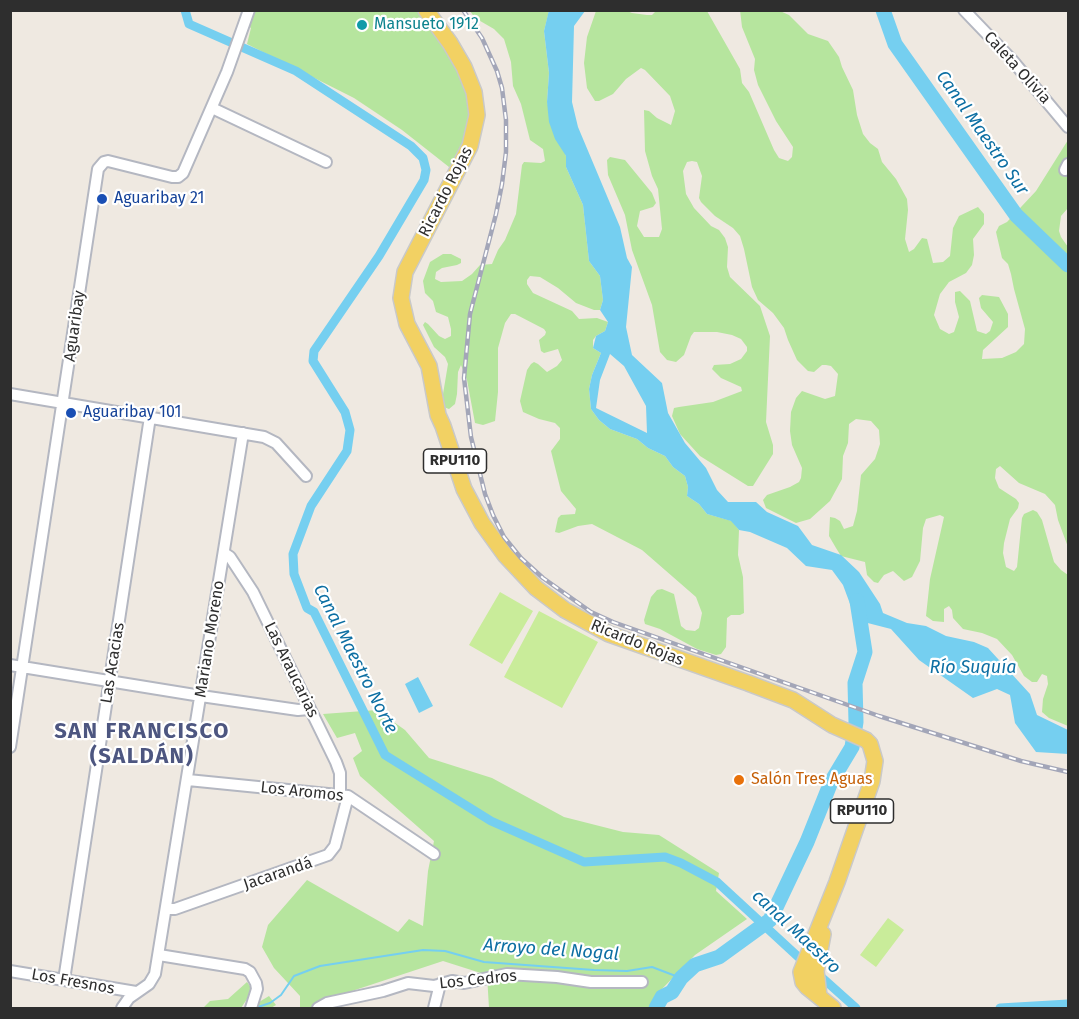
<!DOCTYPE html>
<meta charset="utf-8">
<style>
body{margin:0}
#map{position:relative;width:1079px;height:1019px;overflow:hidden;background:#efe9e1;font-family:"Fira Sans",sans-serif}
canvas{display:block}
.frame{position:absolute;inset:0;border:12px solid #2e2e2e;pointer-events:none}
</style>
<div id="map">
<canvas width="1079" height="1019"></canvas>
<div class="frame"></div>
</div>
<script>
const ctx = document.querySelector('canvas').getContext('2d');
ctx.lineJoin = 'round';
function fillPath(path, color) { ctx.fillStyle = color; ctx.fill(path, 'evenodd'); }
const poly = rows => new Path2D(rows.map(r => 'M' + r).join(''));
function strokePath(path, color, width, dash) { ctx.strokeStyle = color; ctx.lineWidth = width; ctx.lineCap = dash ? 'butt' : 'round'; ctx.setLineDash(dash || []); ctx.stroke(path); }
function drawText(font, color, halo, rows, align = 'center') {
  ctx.font = font + ' "Fira Sans",sans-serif'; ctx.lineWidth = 4.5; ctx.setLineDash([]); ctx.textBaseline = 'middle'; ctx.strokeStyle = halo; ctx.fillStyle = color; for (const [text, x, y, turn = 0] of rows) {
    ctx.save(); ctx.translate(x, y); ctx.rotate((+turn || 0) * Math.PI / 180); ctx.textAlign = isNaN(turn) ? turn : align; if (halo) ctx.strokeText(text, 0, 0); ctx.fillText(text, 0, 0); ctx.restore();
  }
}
const green = poly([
 [740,10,780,11,789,15,808,34,828,41,839,57,842,67,853,90,857,115,863,134,870,143,878,149,882,162,896,179,907,199,908,210,905,239,909,252,914,249,922,238,927,239,933,263,943,262,950,256,953,228,959,216,978,207,984,214,984,224,973,239,974,255,972,265,966,273,949,282,940,294,934,315,940,329,949,334,954,332,959,317,955,302,955,292,960,291,970,301,977,331,986,334,990,331,993,322,981,308,979,298,982,295,999,297,1008,314,1008,327,983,350,982,359,1002,358,1016,352,1024,344,1025,329,1014,289,1011,274,1008,264,1002,258,996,232,999,226,1007,222,1036,191,1068,140,1068,208,1061,216,1059,231,1061,237,1068,247,1068,547,1058,520,1055,505,1045,494,1019,483,1000,466,996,469,995,478,999,488,1016,499,1019,503,1018,508,1010,519,1004,543,1003,553,1006,567,1014,571,1017,567,1022,518,1024,514,1033,510,1037,512,1042,520,1054,562,1061,570,1068,575,1068,726,1049,718,1042,712,1043,699,1048,684,1047,676,1042,674,1037,682,1032,682,1024,676,1012,655,997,639,982,633,963,629,953,618,952,610,949,606,944,609,944,622,933,621,926,616,930,579,944,517,940,515,926,519,923,528,920,561,912,577,904,581,893,571,884,575,878,583,874,582,867,575,865,562,841,556,836,548,829,536,830,517,835,518,840,521,844,529,853,526,857,511,861,475,875,459,880,444,879,430,871,421,856,419,849,424,848,443,843,456,842,479,830,501,810,519,796,523,766,508,763,500,767,495,790,487,799,482,801,478,802,468,792,445,790,431,791,412,796,398,802,391,825,399,835,396,838,374,831,366,826,365,822,365,814,372,808,371,797,360,788,340,784,328,773,313,758,300,752,287,744,249,740,236,733,228,715,216,701,202,699,198,702,176,697,162,692,161,687,162,683,171,686,194,694,208,711,226,719,230,725,238,728,247,727,267,730,277,760,306,770,336,766,422,773,445,773,454,753,486,748,486,700,456,680,434,672,416,674,408,679,407,713,402,742,391,741,387,721,378,712,369,714,365,730,364,741,359,747,351,747,347,741,339,732,335,717,332,694,332,691,336,684,355,676,362,667,360,660,352,652,305,632,250,625,215,608,175,607,160,610,157,625,160,652,193,656,203,653,207,640,211,637,226,644,237,659,237,662,229,658,189,652,176,645,151,644,110,649,111,657,118,671,125,675,111,670,96,645,70,641,68,626,79,613,94,599,101,595,101,587,88,584,63,587,37,596,11,627,11,632,13,647,15,652,15,656,11,707,11,740,69,742,83,749,92,774,150,779,158,788,161,792,157,793,147,776,121,758,85,754,70,755,59,742,27],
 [242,11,420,11,460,65,470,96,472,125,457,164,449,167,402,130,354,98,247,44,251,28,248,26],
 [470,11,549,11,544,31,549,73,547,102,566,156,566,167,583,205,589,261,600,276,603,300,600,310,594,310,576,303,558,288,540,277,530,276,527,280,527,284,533,293,572,311,579,319,597,318,608,322,605,331,596,336,593,340,593,348,601,353,592,375,589,389,591,409,599,420,610,429,637,439,648,448,665,456,673,467,685,476,688,487,687,496,699,504,707,514,732,521,739,530,738,555,743,577,744,613,740,615,731,615,727,618,726,647,721,654,716,655,697,649,660,629,645,624,644,620,651,597,657,590,662,589,674,594,681,626,686,630,695,631,699,628,702,613,696,597,642,550,592,524,578,526,559,533,555,532,558,518,561,515,575,514,576,509,561,491,551,451,560,439,560,428,555,423,539,419,523,412,520,401,527,370,531,364,534,362,538,364,547,372,557,366,562,360,558,349,544,353,541,351,539,340,545,335,546,332,544,329,515,314,511,314,505,323,498,348,498,392,495,421,483,425,475,423,467,380,461,365,458,372,457,394,455,404,449,409,441,406,448,364,445,357,434,347,423,325,425,322,428,324,439,336,445,339,451,336,451,329,448,317,436,312,433,301,425,293,423,281,430,262,443,254,451,254,461,259,461,263,457,265,442,268,436,272,435,279,441,282,462,281,472,274,480,265,492,264,498,250,505,240,516,214,522,165,524,162,541,163,545,161,543,149,530,140,521,104,513,86,511,62,504,39,494,29,475,18],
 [377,710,405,730,429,758,492,778,564,817,623,832,659,835,719,873,716,891,747,919,695,955,660,991,654,1008,489,1008,487,975,443,961,349,992,333,1008,300,1008,300,996,274,968,262,947,268,925,307,880,398,932,409,919,423,926,428,871,434,841,360,776,353,758,362,751,355,733,337,738,323,714],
 [247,982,253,990,241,1008,203,1008,210,1001,228,999],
 [269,996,276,1005,271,1008,249,1008]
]);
const pitch = poly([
 [500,592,533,611,502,664,469,645],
 [539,611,598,642,562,708,504,677],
 [888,918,904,930,876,967,860,955]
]);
const water = poly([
 [549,10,585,11,574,26,572,102,578,127,620,227,627,258,632,267,626,327,632,355,662,383,668,413,685,443,706,468,717,490,728,502,756,502,767,512,798,526,812,545,841,555,859,572,880,604,883,613,907,623,926,626,946,636,974,642,988,648,1030,694,1037,715,1068,730,1068,754,1036,752,1015,723,1010,695,997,689,973,698,919,660,891,629,856,620,843,585,832,570,806,566,787,548,750,532,739,530,731,521,707,514,699,504,687,496,688,487,685,476,673,467,665,456,648,448,637,439,610,429,599,420,591,409,589,389,592,375,601,353,593,348,596,336,605,331,608,322,600,310,603,300,600,276,589,261,583,205,566,167,566,156,555,139,549,122,547,102,549,73,544,31],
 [610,354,624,366,646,406,647,433,596,408,600,380],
 [418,677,433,706,419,713,405,684]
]);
const stream = poly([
 [255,1008,270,1003,281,995,294,976,320,966,423,950,445,951,484,962,594,970,627,971,652,967,681,978]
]);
const canal = poly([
 [185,10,189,24,296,71,411,146,423,158,426,170,424,180,379,256,314,351,313,361,345,412,350,430,347,451,311,506,293,554,294,574,307,608,314,612,385,755,491,821,584,862,665,857,681,863,717,882,807,965],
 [818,974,856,1008],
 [1000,1008,1068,1004]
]);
const river = poly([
 [883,10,895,44,1016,215,1068,265],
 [656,1008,662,997,672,992,681,978,695,965,719,957,770,920,807,842,831,782,852,747,856,722,855,683,865,652,857,601]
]);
const minor = poly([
 [964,10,1012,60,1068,127],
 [212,108,326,162],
 [1065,170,1068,164],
 [10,394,264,437,276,443,306,476],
 [224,553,230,557,253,592,336,762,340,773,340,795],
 [10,665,201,696,298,710,309,709],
 [10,747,98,169,104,162,108,161,172,177,178,177,183,173,227,72,249,10],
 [188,780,348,796,434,854],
 [167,909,175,909,328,855,335,846,348,796],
 [159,955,245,969,250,972,256,983,257,989,251,1008],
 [10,971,136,992],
 [64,980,150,417],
 [122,1008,129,998,149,984,155,974,243,433],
 [318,1008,327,1003,383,991,408,983,434,986,452,981,464,983,507,974,557,977,591,982,642,982],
 [434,1008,440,984]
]);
const primary = poly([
 [426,10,450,43,464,67,474,92,477,115,470,146,405,272,401,298,407,324,429,366,438,415,443,426,464,489,482,523,505,555,536,588,565,610,609,634,748,683,793,700,832,725,866,740,870,744,875,761,872,781,837,882,801,972,803,982,807,987,833,1008],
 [819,996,816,971,823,934]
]);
const rail = poly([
 [463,10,482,38,497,71,502,88,506,120,506,152,502,184,496,214,470,314,464,378,471,437,485,494,493,515,504,537,521,558,543,578,591,612,613,622,879,716,1021,761,1068,772]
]);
const markers = [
 [362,25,6,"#0f9aa8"],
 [102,199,6,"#1a4fb4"],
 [71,413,6,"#1a4fb4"],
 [739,780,6,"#e8710a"]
];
const shields = [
 [455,461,63],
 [862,811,63]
];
const shieldNames = [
 ["RPU110",455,461],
 ["RPU110",862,811]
];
const cultureNames = [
 ["Mansueto 1912",374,25]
];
const streetNames = [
 ["Caleta Olivia",1017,68,48],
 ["Ricardo Rojas",446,192,-63],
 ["Aguaribay",75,326,-82],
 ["Mariano Moreno",210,639,-81],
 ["Ricardo Rojas",637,643,22],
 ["Las Acacias",113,663,-81],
 ["Las Araucarias",291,670,64],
 ["Los Aromos",302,792,6],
 ["Jacarandá",278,874,-19],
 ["Los Cedros",478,980,-6],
 ["Los Fresnos",73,982,10]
];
const transitNames = [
 ["Aguaribay 21",114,199],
 ["Aguaribay 101",83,413]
];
const foodNames = [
 ["Salón Tres Aguas",751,780]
];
const waterNames = [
 ["Canal Maestro Sur",982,133,55],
 ["Canal Maestro Norte",355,659,63],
 ["Río Suquía",973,668],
 ["canal Maestro",796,932,43],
 ["Arroyo del Nogal",551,950,4]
];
const districtNames = [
 ["SAN FRANCISCO",142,732],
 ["(SALDÁN)",142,757]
];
fillPath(green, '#b6e59e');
fillPath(pitch, '#c9ec9a');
fillPath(water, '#75cff0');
strokePath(stream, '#75cff0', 2);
strokePath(canal, '#75cff0', 9);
strokePath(river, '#75cff0', 15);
strokePath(minor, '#b4b7c1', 14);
strokePath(primary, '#c9c9c9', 18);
strokePath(minor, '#fff', 10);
strokePath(primary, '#f2d163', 15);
strokePath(rail, '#a3a6b8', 4.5);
strokePath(rail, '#fff', 2, [7]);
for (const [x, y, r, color] of markers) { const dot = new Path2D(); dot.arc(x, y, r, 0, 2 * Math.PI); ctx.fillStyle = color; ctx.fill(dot); strokePath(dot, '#fff', 2); }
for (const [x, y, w] of shields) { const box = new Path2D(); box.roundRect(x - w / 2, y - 12, w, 24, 4.5); ctx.fillStyle = '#fff'; ctx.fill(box); strokePath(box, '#2e2e2e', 1.5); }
drawText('bold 15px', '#2e2e2e', null, shieldNames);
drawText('16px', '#0d838f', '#fff', cultureNames, 'left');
drawText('16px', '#2e2e2e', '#fff', streetNames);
drawText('16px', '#164399', '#fff', transitNames, 'left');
drawText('16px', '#c56008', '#fff', foodNames, 'left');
drawText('italic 18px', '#0d6fa3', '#fff', waterNames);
ctx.letterSpacing = '1.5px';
drawText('bold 22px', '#4d5680', '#fff', districtNames);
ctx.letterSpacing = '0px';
</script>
